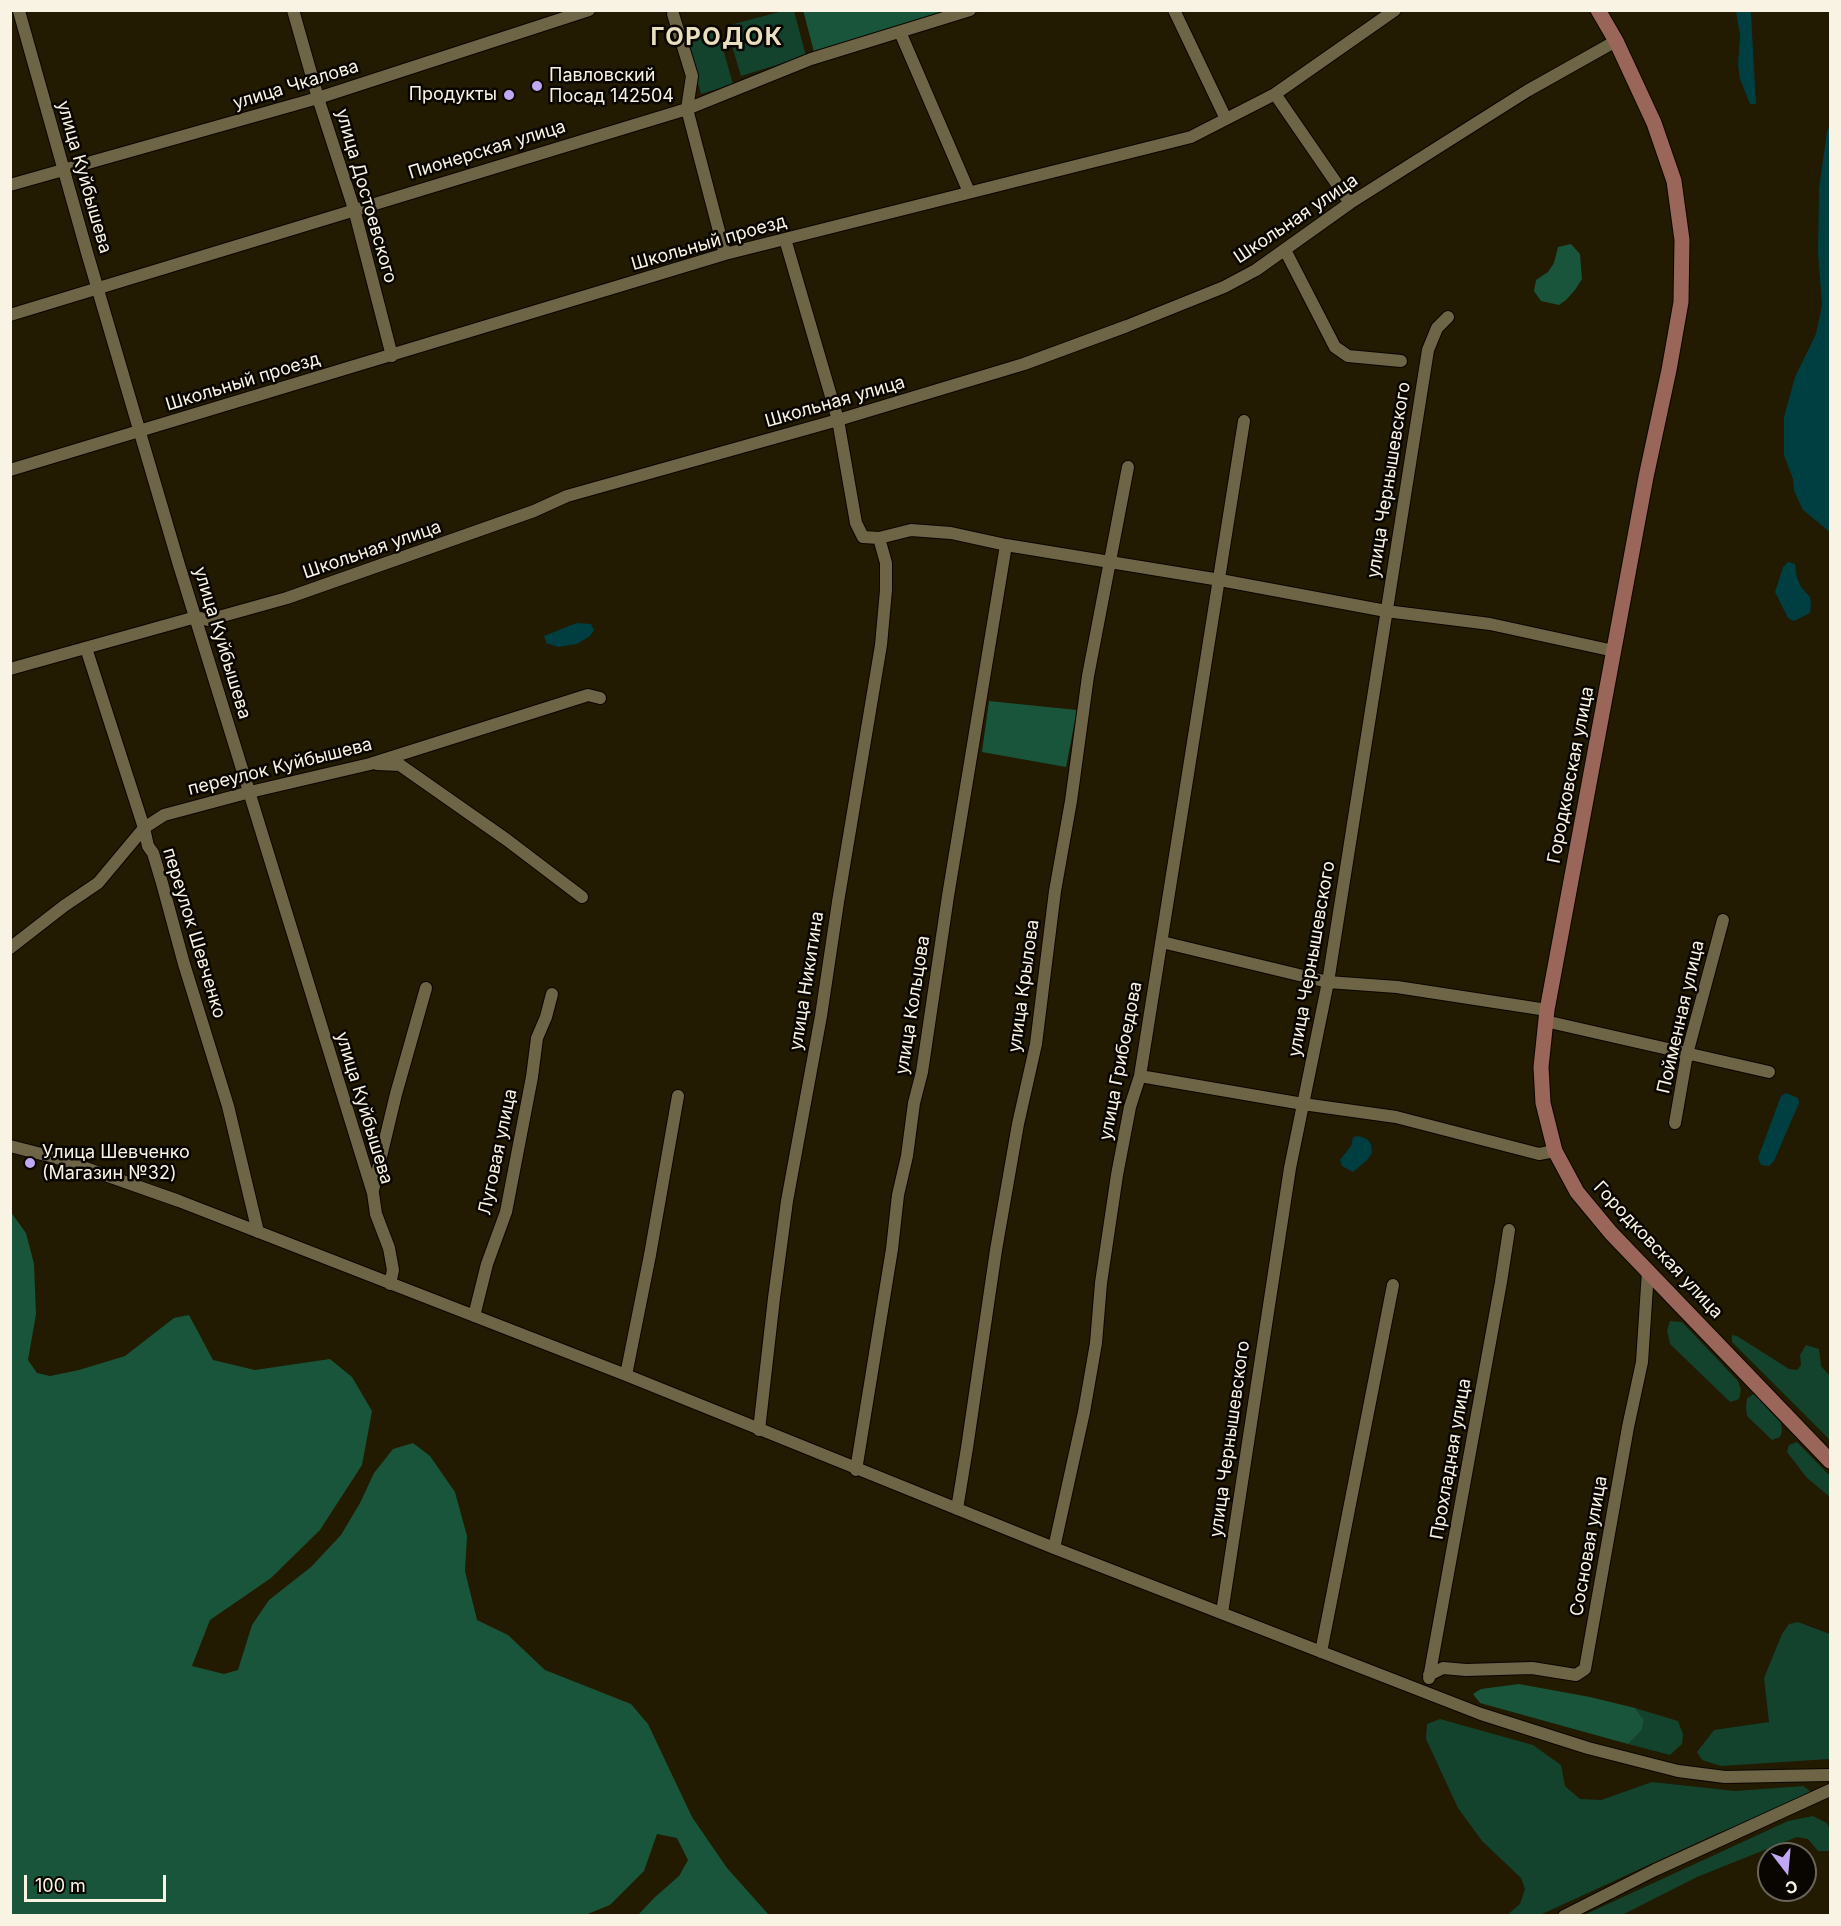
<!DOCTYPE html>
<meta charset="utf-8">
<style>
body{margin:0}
#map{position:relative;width:1841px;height:1926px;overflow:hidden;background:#221a01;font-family:Inter,sans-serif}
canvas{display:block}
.frame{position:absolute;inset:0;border:12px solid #f8f3e2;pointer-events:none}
.north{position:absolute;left:1757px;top:1842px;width:60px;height:60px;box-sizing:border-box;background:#090601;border:2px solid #69655b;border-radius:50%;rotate:164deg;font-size:16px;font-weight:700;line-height:24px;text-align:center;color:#f8f3e2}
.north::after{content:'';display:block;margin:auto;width:21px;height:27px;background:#c0a8f4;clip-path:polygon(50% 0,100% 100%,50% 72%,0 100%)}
.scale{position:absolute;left:24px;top:1875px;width:142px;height:27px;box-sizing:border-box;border:3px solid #f8f3e2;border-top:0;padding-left:8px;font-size:18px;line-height:21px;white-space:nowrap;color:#f8f3e2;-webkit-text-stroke:4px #090601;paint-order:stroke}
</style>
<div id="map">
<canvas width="1841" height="1926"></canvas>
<div class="frame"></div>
<div class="north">С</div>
<div class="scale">100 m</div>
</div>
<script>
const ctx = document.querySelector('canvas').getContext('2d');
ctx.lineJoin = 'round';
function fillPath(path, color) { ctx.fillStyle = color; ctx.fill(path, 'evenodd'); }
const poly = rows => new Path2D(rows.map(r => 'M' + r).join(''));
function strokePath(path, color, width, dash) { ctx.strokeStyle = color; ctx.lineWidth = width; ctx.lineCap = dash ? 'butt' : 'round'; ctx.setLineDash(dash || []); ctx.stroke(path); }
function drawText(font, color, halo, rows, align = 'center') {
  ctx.font = font + ' Inter,sans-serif'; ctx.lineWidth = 5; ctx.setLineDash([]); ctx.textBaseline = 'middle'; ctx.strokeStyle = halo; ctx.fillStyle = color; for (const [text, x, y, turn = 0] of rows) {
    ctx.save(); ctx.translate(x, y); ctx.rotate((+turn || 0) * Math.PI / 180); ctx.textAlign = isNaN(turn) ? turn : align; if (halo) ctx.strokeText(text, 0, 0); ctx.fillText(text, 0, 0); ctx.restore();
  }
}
const green = poly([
 [783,11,794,11,806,56,741,76,726,26],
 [717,28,733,84,701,94,685,37],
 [1670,1321,1682,1322,1738,1381,1741,1390,1739,1399,1731,1402,1728,1400,1670,1344,1667,1330],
 [1732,1335,1737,1336,1789,1369,1797,1370,1801,1365,1800,1355,1806,1345,1819,1349,1821,1366,1830,1376,1830,1440,1732,1342],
 [1754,1394,1781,1423,1782,1431,1780,1437,1772,1440,1747,1416,1746,1408,1747,1398],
 [1797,1442,1830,1476,1830,1497,1807,1478,1787,1452,1789,1445],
 [1798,1622,1830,1634,1830,1759,1721,1766,1702,1760,1697,1752,1714,1730,1769,1722,1764,1678,1782,1634,1789,1624],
 [1635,1708,1678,1721,1683,1734,1682,1744,1670,1755,1628,1744,1642,1730,1644,1720],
 [1440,1719,1533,1745,1561,1765,1565,1786,1580,1799,1601,1800,1652,1782,1735,1791,1803,1786,1810,1791,1803,1799,1716,1834,1540,1915,1507,1915,1520,1904,1525,1889,1521,1878,1482,1841,1458,1808,1426,1739,1427,1724],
 [1813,1816,1827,1823,1830,1830,1830,1851,1818,1851,1808,1839,1797,1837,1697,1877,1622,1915,1584,1915,1788,1821]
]);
const forest = poly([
 [803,10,948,11,814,52],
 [1571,244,1580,254,1582,279,1575,290,1566,300,1559,305,1541,301,1534,291,1536,280,1548,272,1554,263,1558,247],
 [989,701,1077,710,1066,767,982,752],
 [10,1211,26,1233,34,1264,36,1314,28,1360,37,1373,50,1376,79,1370,125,1356,174,1318,189,1315,213,1360,255,1370,330,1359,352,1377,372,1411,362,1465,320,1530,271,1578,210,1620,192,1666,224,1674,238,1670,252,1625,269,1600,311,1567,341,1535,360,1503,374,1473,393,1449,413,1443,430,1456,455,1492,467,1536,465,1571,477,1620,508,1635,545,1670,631,1704,648,1724,692,1817,727,1868,769,1915,638,1915,654,1898,679,1876,688,1860,677,1838,657,1834,644,1871,610,1905,585,1915,11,1915],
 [1519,1684,1590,1697,1635,1708,1644,1720,1642,1730,1628,1744,1480,1703,1473,1694,1481,1689]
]);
const water = poly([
 [1736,11,1750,11,1751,15,1756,104,1750,104,1740,79,1738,65,1740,36],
 [1830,124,1830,393,1829,396,1830,532,1803,510,1794,491,1793,479,1784,455,1784,417,1795,377,1816,334,1822,305,1818,253,1819,189,1827,132],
 [1788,562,1795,564,1797,578,1801,587,1810,597,1811,605,1810,613,1794,621,1788,618,1775,592,1783,567],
 [577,623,591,624,594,630,590,636,577,644,558,647,546,643,544,636],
 [1786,1093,1798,1098,1799,1103,1774,1161,1769,1166,1761,1165,1758,1158,1781,1096],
 [1359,1136,1367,1139,1371,1144,1372,1153,1367,1160,1353,1172,1342,1166,1340,1160,1351,1146,1353,1137]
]);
const minor = poly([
 [293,10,318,98,354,209,392,356],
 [1174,10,1226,119],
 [19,11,88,256,179,565,373,1193,376,1214,389,1248,393,1270,390,1284],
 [673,14,692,76,687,109,725,254],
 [900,32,969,192],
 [1275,94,1350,203],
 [10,185,318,98,589,10],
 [785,239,838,420,856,523,863,537,879,538,911,530,951,533,1006,545,1220,580,1386,611,1490,624,1614,651],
 [1285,250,1335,347,1348,356,1401,361],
 [10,315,687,109,811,59,970,10],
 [10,470,725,254,1191,137,1275,94,1395,10],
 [86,648,144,828,148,846,153,853,162,883,184,964,228,1106,258,1232],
 [10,669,196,617,208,620,287,598,534,511,567,496,838,420,1024,364,1127,326,1224,287,1256,270,1350,203,1527,91,1616,41],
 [377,764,400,765,507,840,582,897],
 [1162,942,1328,982,1397,987,1547,1010],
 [10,948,64,906,98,883,144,828,164,815,250,792,370,764,588,695,600,698],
 [1545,1021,1769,1072],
 [1140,1076,1303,1104,1396,1117,1539,1154,1555,1151],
 [1675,1123,1687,1054,1723,920],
 [10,1146,57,1158,179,1201,626,1375,1054,1548,1481,1714,1588,1748,1678,1771,1725,1777,1830,1775],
 [373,1190,396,1094,426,988],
 [474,1316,487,1264,506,1212,532,1077,537,1038,546,1017,552,994],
 [626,1375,650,1255,678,1096],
 [759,1430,774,1298,787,1201,821,1016,838,902,881,645,886,590,886,563,879,538],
 [856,1470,892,1249,898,1195,907,1156,914,1103,922,1072,948,896,1006,545],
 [957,1509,967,1448,996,1250,1018,1124,1036,1044,1055,891,1071,801,1088,676,1128,467],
 [1054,1548,1084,1412,1096,1343,1101,1283,1117,1175,1130,1107,1140,1076,1244,421],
 [1222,1613,1290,1168,1328,982,1428,350,1437,328,1448,317],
 [1321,1652,1393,1285],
 [1429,1675,1443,1668,1466,1670,1532,1668,1576,1675,1585,1669,1628,1427,1642,1362,1648,1271],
 [1429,1678,1501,1282,1509,1230],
 [1564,1916,1655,1870,1830,1790]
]);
const major = poly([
 [1598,10,1616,41,1654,123,1674,181,1682,240,1681,302,1669,370,1646,477,1547,1010,1541,1067,1543,1103,1555,1151,1577,1192,1611,1233,1830,1461]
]);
const markers = [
 [537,86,6,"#c0a8f4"],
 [509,95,6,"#c0a8f4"],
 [30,1163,6,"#c0a8f4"]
];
const poiNames = [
 ["Павловский",549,76],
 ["Посад 142504",549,97],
 ["Продукты",497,95,"right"],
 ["Улица Шевченко",42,1153],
 ["(Магазин №32)",42,1174]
];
const streetNames = [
 ["улица Чкалова",296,85,-17],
 ["Пионерская улица",487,150,-17],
 ["улица Куйбышева",84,177,74],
 ["улица Достоевского",366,196,74],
 ["Школьная улица",1296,219,-34],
 ["Школьный проезд",709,243,-16],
 ["Школьный проезд",243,382,-17],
 ["Школьная улица",835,402,-16],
 ["улица Чернышевского",1389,480,-81],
 ["Школьная улица",372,550,-19],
 ["улица Куйбышева",222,643,73],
 ["переулок Куйбышева",280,767,-14],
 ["Городковская улица",1571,775,-79],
 ["переулок Шевченко",194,933,73],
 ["улица Чернышевского",1312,959,-80],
 ["улица Никитина",807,981,-81],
 ["улица Крылова",1024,986,-82],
 ["улица Кольцова",913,1005,-81],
 ["Пойменная улица",1681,1017,-77],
 ["улица Грибоедова",1121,1061,-79],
 ["улица Куйбышева",364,1108,73],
 ["Луговая улица",498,1152,-78],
 ["Городковская улица",1658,1250,47],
 ["улица Чернышевского",1230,1439,-82],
 ["Прохладная улица",1451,1459,-80],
 ["Сосновая улица",1589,1546,-80]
];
const districtNames = [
 ["ГОРОДОК",717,38]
];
fillPath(green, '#13422d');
fillPath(forest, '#19553a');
fillPath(water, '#003f41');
strokePath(minor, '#0c0500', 14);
strokePath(major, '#0c0500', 17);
strokePath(minor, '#6e6547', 12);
strokePath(major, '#996659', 15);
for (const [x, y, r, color] of markers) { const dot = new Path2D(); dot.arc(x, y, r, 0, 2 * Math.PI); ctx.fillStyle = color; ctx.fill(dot); strokePath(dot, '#090601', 2); }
drawText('18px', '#f8f3e2', '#090601', poiNames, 'left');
drawText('18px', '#f8f3e2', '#090601', streetNames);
ctx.letterSpacing = '1.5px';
drawText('bold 24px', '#e9dfbe', '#090601', districtNames);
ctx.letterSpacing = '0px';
</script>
